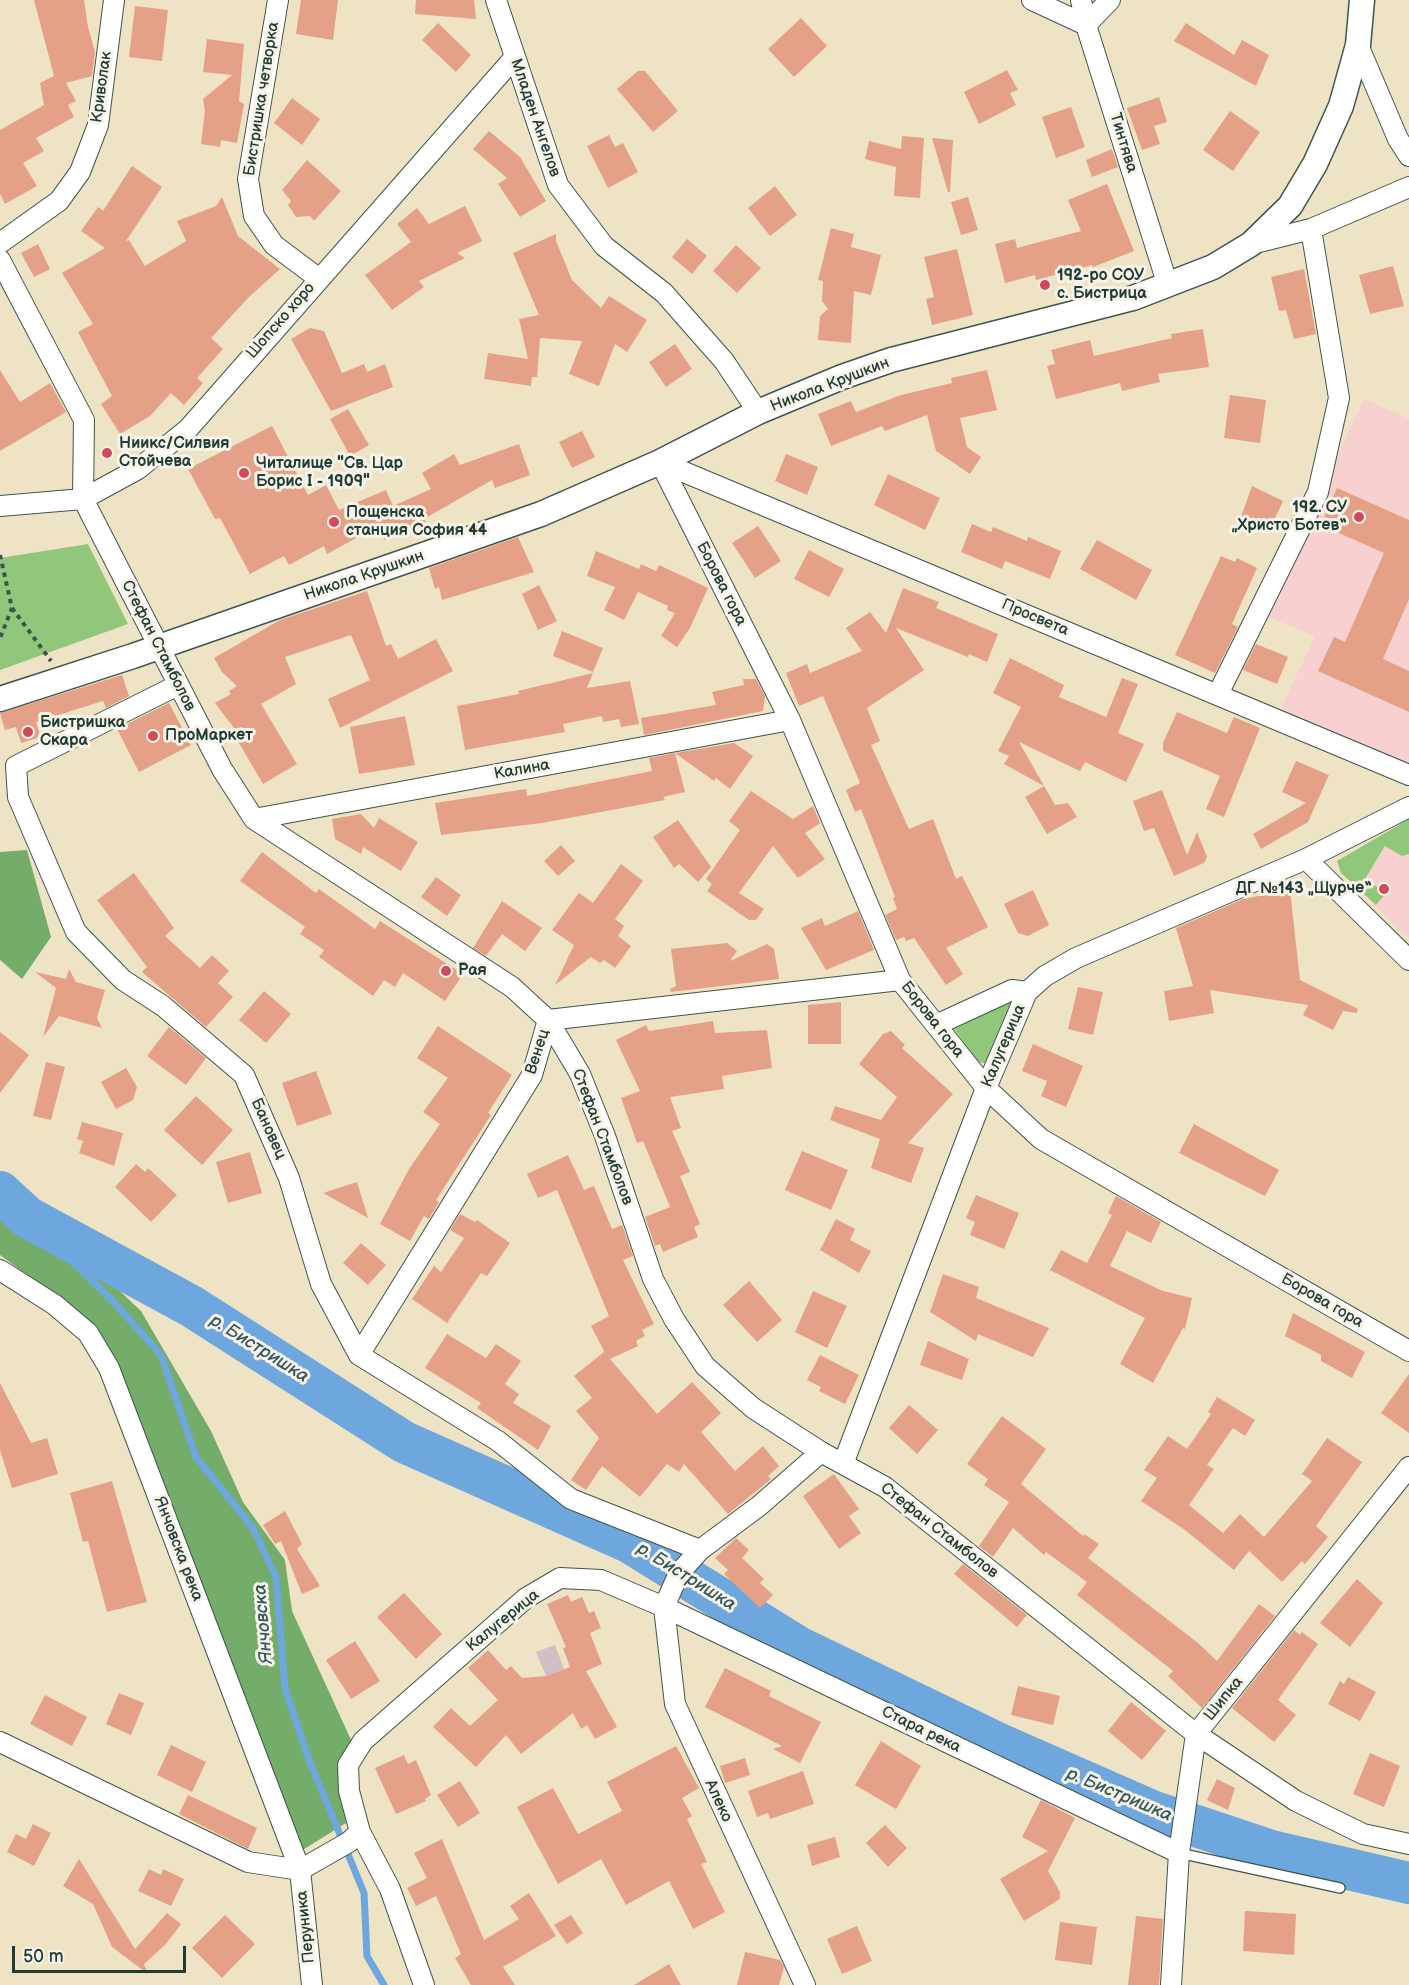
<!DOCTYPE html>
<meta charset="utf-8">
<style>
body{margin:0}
#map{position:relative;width:1409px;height:1985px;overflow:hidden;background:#efe3c5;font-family:"Balsamiq Sans",sans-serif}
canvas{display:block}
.scale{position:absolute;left:12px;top:1946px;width:174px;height:27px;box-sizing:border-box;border:3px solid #1f3d34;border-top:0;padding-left:8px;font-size:18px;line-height:21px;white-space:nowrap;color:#1f3d34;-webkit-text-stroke:4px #f7f3e8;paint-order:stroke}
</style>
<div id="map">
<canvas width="1409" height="1985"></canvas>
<div class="scale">50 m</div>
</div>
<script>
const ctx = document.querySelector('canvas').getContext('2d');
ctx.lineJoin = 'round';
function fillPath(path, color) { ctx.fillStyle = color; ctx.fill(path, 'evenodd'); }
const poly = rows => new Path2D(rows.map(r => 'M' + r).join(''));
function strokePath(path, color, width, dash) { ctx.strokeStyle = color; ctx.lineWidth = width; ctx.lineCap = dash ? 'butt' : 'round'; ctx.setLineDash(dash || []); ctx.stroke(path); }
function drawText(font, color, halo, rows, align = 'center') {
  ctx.font = font + ' "Balsamiq Sans",sans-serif'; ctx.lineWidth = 6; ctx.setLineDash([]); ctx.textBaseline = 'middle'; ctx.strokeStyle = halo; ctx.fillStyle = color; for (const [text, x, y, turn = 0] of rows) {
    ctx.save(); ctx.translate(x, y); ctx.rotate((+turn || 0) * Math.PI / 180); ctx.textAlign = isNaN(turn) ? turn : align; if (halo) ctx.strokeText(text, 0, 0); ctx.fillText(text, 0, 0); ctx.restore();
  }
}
const built = poly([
 [1364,399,1409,419,1409,764,1280,711,1315,636,1264,615],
 [1409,819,1409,938,1341,873,1337,861]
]);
const industrial = poly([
 [555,1645,564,1669,546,1676,536,1652]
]);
const green = poly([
 [88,544,128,624,0,670,0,558],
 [1409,819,1409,854,1402,856,1385,846,1365,879,1386,893,1376,905,1341,873,1337,861],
 [1011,1001,1014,1004,988,1064,978,1062,954,1029]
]);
const forest = poly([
 [27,850,51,937,22,979,0,960,0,852],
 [0,1178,141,1311,211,1431,243,1502,285,1560,292,1611,352,1742,337,1764,346,1823,301,1851,141,1428,97,1326,0,1255]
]);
const stream = poly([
 [27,1217,112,1300,161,1355,196,1457,253,1528,276,1577,285,1688,308,1757,364,1893,367,1956,384,1985]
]);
const river = poly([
 [0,1192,27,1217,191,1306,404,1442,629,1542,800,1648,999,1744,1154,1812,1271,1851,1409,1883]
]);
const building = poly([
 [34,0,84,0,88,27,95,52,92,76,66,83,76,101,68,105,74,117,36,138,44,151,23,163,37,186,5,204,0,194,0,130,44,105,40,83,54,76],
 [301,0,338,0,333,40,296,34],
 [416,0,474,0,476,19,415,14],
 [135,6,168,10,162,61,129,57],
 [801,18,827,46,794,77,768,49],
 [438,23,471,55,456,72,422,40],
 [1186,23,1234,55,1242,40,1269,55,1256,86,1174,41],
 [207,39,244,44,239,101,244,104,237,143,221,140,220,147,201,144,205,111,203,99,232,75,203,72],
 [1007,70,1018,90,1010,93,1016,105,979,124,964,92],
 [638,71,645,71,678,111,653,132,617,89],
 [1159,97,1167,122,1154,126,1160,144,1142,150,1127,108],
 [292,98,320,119,302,145,274,123],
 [1071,107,1085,147,1056,158,1042,117],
 [1230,111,1260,132,1233,171,1203,150],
 [489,131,520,157,546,201,520,217,498,184,507,178,473,149],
 [609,135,615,147,623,143,638,172,608,188,587,146],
 [902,136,924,138,920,198,894,196,896,167,865,159,869,141,901,149],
 [932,138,953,140,950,192,948,192],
 [1112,149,1118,167,1092,177,1086,160],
 [307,160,341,191,314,221,310,216,296,217,288,205,291,201,282,190],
 [132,166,162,187,126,241,129,240,145,266,186,241,177,221,216,206,222,197,238,236,280,269,249,297,211,338,223,349,197,378,203,383,184,405,171,393,150,416,120,434,101,404,112,396,78,332,93,324,62,273,105,248,81,231,98,207,103,211],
 [1107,184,1134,251,1093,267,1092,265,1036,280,1035,275,1005,283,995,244,1015,239,1017,248,1081,231,1068,200],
 [775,186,797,215,770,236,748,208],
 [968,197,978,230,961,235,951,202],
 [465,206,482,241,457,253,465,258,419,281,424,287,392,310,365,275,411,242,397,224,417,208,429,224],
 [831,228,854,234,851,247,881,255,871,295,854,291,851,343,818,340,820,316,828,309,822,301,823,281,818,280],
 [556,234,556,241,572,280,601,308,609,296,647,320,627,352,615,344,599,386,569,374,582,341,540,338,537,377,532,377,531,386,484,379,488,353,528,359,519,319,539,315,513,253],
 [687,239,707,256,692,274,672,257],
 [38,244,50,269,34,277,21,253],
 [736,245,761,268,737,293,713,271],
 [957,249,973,315,932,325,926,299,934,297,924,257],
 [1393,266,1404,306,1370,314,1359,275],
 [1304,269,1316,334,1294,339,1286,310,1279,311,1271,277],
 [310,328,324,331,342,373,364,364,367,372,385,364,393,387,331,411,291,339],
 [1203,329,1209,367,1158,374,1160,382,1122,391,1120,383,1056,399,1047,366,1055,364,1051,350,1090,340,1094,356,1172,338,1171,334],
 [675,344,692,369,666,387,649,362],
 [0,370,20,402,50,383,66,412,0,451],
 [987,370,997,410,960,418,967,447,981,457,970,474,936,451,927,415,885,431,882,426,831,446,818,414,851,401,856,412,901,395,952,383,951,378],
 [1230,395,1266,400,1260,443,1224,438],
 [348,409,369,445,350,456,330,419],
 [272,426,308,495,326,485,339,510,386,490,393,506,431,489,422,473,454,454,460,465,519,444,530,475,495,488,492,480,424,519,426,522,384,540,378,526,327,554,324,546,289,565,284,556,250,574,220,518,215,519,188,469],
 [582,431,595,457,572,468,559,442],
 [786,454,818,467,807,495,775,481],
 [888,474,940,498,925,530,874,505],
 [1252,486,1283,501,1269,531,1241,517],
 [1337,488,1409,520,1409,599,1383,659,1409,671,1409,712,1318,671,1334,637,1345,642,1384,553,1321,525],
 [972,524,991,532,993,527,1027,541,1028,537,1061,551,1050,579,1005,561,1002,569,961,552],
 [758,526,781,561,755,578,732,543],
 [518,537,534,572,442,600,439,587,435,589,429,568],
 [1097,540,1152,570,1136,600,1080,569],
 [809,550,844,569,829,597,794,579],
 [596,551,639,569,641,564,656,571,659,565,708,588,690,628,677,647,661,636,675,613,667,610,668,606,638,592,624,620,604,610,615,587,587,576],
 [1221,556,1235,562,1237,558,1257,568,1232,624,1238,627,1215,673,1175,655],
 [539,585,557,621,538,630,522,594],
 [903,588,939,602,936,608,998,634,987,662,969,654,968,657,896,628,924,670,867,708,880,741,871,745,909,829,933,819,956,879,962,876,988,927,946,948,963,974,946,985,914,938,906,941,904,937,896,940,885,915,897,909,893,898,895,897,861,809,855,812,846,790,860,783,823,696,799,706,786,673,807,664,810,673,862,651,846,628,870,612,886,633],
 [367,591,386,646,391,644,398,659,436,639,453,671,340,728,328,699,370,680,351,635,285,657,296,684,261,704,297,764,263,784,236,738,240,736,215,703,231,694,229,691,237,686,222,672,214,658,280,620],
 [562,631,603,648,593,672,553,656],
 [1256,644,1288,657,1277,684,1243,670],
 [1010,658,1064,685,1059,697,1106,717,1122,678,1138,684,1118,733,1144,744,1126,782,1085,762,1080,771,1019,742,1055,805,1068,803,1077,817,1047,834,1025,797,1044,786,1004,764,1009,756,998,751,1021,707,993,693],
 [593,673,587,688,630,681,639,724,621,727,619,719,603,722,602,716,563,724,565,732,465,750,457,706,519,694,518,691],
 [122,675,129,696,106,708,103,701,36,722,41,737,21,743,16,727,5,730,0,713],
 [743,679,756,679,765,696,763,711,644,735,641,718,716,705,712,692,744,685],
 [169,703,191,745,139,772,117,729],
 [1177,712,1227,733,1234,717,1260,728,1224,817,1206,809,1220,776,1163,751,1163,743],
 [405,716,415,765,359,774,350,727],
 [734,743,753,756,730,789,716,778,714,781,675,753],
 [675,753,685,792,663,797,665,800,542,823,441,835,435,803,526,789,527,796,652,771,649,758],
 [1296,761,1329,775,1308,822,1261,849,1253,834,1306,803,1282,792],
 [1162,790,1187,855,1197,832,1207,857,1204,863,1174,876,1154,828,1144,831,1133,801],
 [751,791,793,819,813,806,820,823,805,833,825,859,798,878,773,846,739,893,764,909,756,920,749,920,707,891,712,884,706,879,740,830,729,821],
 [361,814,374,828,379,818,418,842,401,871,363,847,361,854,335,839,332,819],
 [678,820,711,867,698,882,679,864,674,868,653,837],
 [561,845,575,861,558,876,544,861],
 [262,852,316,893,319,889,375,929,380,921,463,974,445,1001,403,973,395,987,384,980,373,996,319,957,324,950,300,934,305,927,240,881],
 [621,864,643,881,615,919,624,926,618,936,631,946,615,968,604,960,600,963,591,957,555,985,574,945,552,930,579,893,593,903],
 [134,873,174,928,165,936,200,968,212,955,229,971,218,983,233,997,206,1027,142,972,147,967,97,900],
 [436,877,461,895,447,916,421,897],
 [1033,890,1049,925,1028,936,1018,933,1004,904],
 [1290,890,1300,980,1358,1009,1357,1013,1343,1011,1333,1030,1303,1015,1308,1005,1210,990,1214,1013,1169,1021,1164,991,1193,986,1176,928,1243,899],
 [502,901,542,928,525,951,502,934,486,956,473,948],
 [858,911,874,950,826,970,801,928,822,918,825,926],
 [727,943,737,951,730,961,767,944,774,949,779,979,671,992,670,989,676,986,671,949],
 [69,969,76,982,105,990,97,1018,102,1028,59,1016,43,1037,56,988,35,972,66,979],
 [1078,987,1103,992,1093,1035,1068,1029],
 [264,991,291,1014,266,1043,239,1020],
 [841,1002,841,1044,808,1044,808,1005],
 [713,1021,715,1033,767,1030,772,1068,722,1076,724,1089,670,1097,681,1128,672,1131,690,1172,680,1176,700,1224,694,1227,698,1237,663,1252,660,1244,655,1246,645,1217,670,1207,643,1141,637,1143,621,1098,640,1091,616,1040,646,1025,649,1031],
 [438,1026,512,1075,488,1113,491,1115,436,1200,439,1202,429,1219,424,1216,410,1241,380,1224,409,1169,440,1124,423,1112,448,1078,417,1058],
 [169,1027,206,1058,186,1085,147,1056],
 [891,1031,905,1045,902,1048,953,1094,908,1143,924,1148,911,1183,871,1168,880,1139,830,1120,835,1106,881,1120,897,1097,859,1064,883,1034],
 [0,1032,29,1055,0,1093],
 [1033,1044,1083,1066,1066,1107,1041,1096,1047,1081,1022,1071],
 [46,1062,65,1067,51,1120,33,1116],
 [126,1068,137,1087,133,1100,116,1109,101,1082],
 [316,1071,332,1114,297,1126,282,1083],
 [196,1096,233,1130,202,1165,164,1130],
 [82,1122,123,1133,114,1166,79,1153,83,1141,77,1139],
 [1194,1124,1279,1170,1265,1196,1179,1153],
 [802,1151,848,1170,831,1210,785,1190],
 [250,1152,262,1193,228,1203,216,1162],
 [568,1155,584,1190,594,1186,612,1229,622,1225,633,1256,623,1260,654,1324,642,1330,645,1336,636,1341,638,1346,610,1359,657,1414,692,1382,721,1413,701,1432,735,1471,763,1446,779,1466,768,1476,771,1479,728,1514,684,1464,679,1472,667,1464,640,1497,602,1466,586,1490,571,1480,599,1438,576,1411,592,1398,574,1376,604,1352,606,1355,591,1326,609,1316,557,1190,538,1198,527,1174],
 [136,1164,145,1172,148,1168,177,1195,151,1222,115,1187],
 [357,1182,368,1218,323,1193],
 [976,1195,1019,1213,1004,1249,970,1235,975,1222,966,1218],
 [1116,1196,1161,1222,1151,1243,1127,1231,1110,1266,1163,1291,1192,1298,1185,1329,1183,1328,1153,1383,1120,1364,1145,1318,1050,1270,1061,1250,1087,1263,1112,1215,1108,1213],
 [460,1214,475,1222,477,1220,510,1243,487,1276,481,1273,447,1323,412,1299,434,1266,441,1272,464,1238,450,1230],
 [836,1219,855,1229,850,1240,871,1251,859,1273,820,1250],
 [361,1243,386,1265,368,1285,343,1263],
 [943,1274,979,1287,976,1298,1049,1328,1033,1357,978,1334,976,1341,930,1312],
 [749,1281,782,1320,757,1342,723,1305],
 [813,1291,847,1306,827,1348,795,1332],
 [1293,1313,1365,1352,1352,1378,1321,1361,1321,1355,1285,1336],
 [447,1334,486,1358,496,1344,521,1361,505,1384,519,1394,513,1403,551,1426,538,1450,477,1408,481,1403,425,1368],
 [928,1341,969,1359,962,1380,920,1365],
 [820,1355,859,1375,845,1404,819,1391,821,1387,807,1380],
 [1409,1374,1409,1433,1381,1413],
 [0,1383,31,1443,47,1438,58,1474,12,1488,0,1450],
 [1217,1397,1255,1420,1245,1436,1233,1428,1207,1465,1214,1469,1189,1505,1223,1533,1240,1514,1264,1537,1312,1481,1302,1474,1327,1438,1362,1462,1316,1526,1328,1537,1305,1564,1302,1561,1282,1582,1249,1551,1234,1570,1185,1530,1141,1501,1157,1478,1144,1470,1168,1436,1187,1449,1211,1414,1208,1412],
 [909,1405,938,1430,917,1454,889,1428],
 [1002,1416,1046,1449,1021,1484,1083,1536,1084,1534,1099,1544,1088,1558,1198,1643,1217,1661,1259,1604,1275,1616,1202,1708,1168,1676,1173,1671,1077,1595,1087,1582,1046,1552,1044,1555,1013,1528,993,1557,979,1546,1009,1502,984,1485,988,1479,967,1464],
 [834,1474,859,1509,849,1516,861,1533,839,1549,803,1496],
 [112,1481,147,1602,107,1612,88,1541,83,1542,70,1493],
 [285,1511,302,1544,297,1549,320,1586,302,1594,281,1541,275,1544,263,1525],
 [736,1538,749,1550,742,1558,764,1579,760,1583,773,1595,760,1608,724,1574,728,1570,715,1558],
 [963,1564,1027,1615,1017,1627,954,1574],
 [1357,1579,1383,1603,1350,1647,1320,1623],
 [404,1593,442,1634,416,1659,377,1617],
 [568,1595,571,1602,582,1597,589,1613,594,1611,601,1628,590,1633,602,1664,586,1671,617,1727,595,1739,587,1725,581,1729,573,1713,521,1754,506,1735,476,1767,433,1727,451,1708,470,1726,498,1700,468,1668,488,1650,506,1670,511,1666,522,1678,546,1676,570,1667,563,1648,566,1647,547,1604],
 [1294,1630,1300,1635,1302,1632,1318,1644,1278,1700,1296,1715,1274,1742,1232,1708],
 [355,1641,380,1681,351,1699,326,1660],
 [725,1668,771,1691,769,1696,821,1722,800,1763,773,1749,782,1746,705,1707],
 [1348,1677,1376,1692,1360,1721,1328,1704,1340,1681,1344,1684],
 [1018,1686,1060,1696,1053,1725,1011,1715],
 [119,1693,144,1703,131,1735,106,1724],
 [45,1695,87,1717,72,1746,30,1724],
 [1131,1702,1166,1731,1142,1760,1108,1731],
 [881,1741,921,1766,896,1809,855,1785],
 [171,1745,206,1762,192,1792,157,1775],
 [676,1746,699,1788,682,1798,692,1816,687,1819,707,1862,701,1864,725,1912,693,1929,669,1881,626,1905,601,1859,558,1884,517,1807,553,1788,578,1834,622,1811,607,1782],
 [1370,1753,1400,1766,1384,1807,1353,1794],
 [404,1755,408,1764,416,1760,431,1795,425,1799,426,1801,396,1814,375,1768],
 [745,1758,750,1775,725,1783,720,1766],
 [803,1771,814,1804,770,1819,768,1813,757,1817,748,1791],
 [1217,1779,1235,1788,1228,1810,1207,1800],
 [460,1781,480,1813,458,1827,437,1795],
 [188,1795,257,1828,248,1849,179,1814],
 [1041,1800,1075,1818,1048,1871,1060,1892,1060,1899,1024,1921,1000,1879,1048,1851,1022,1837],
 [33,1824,51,1833,34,1866,7,1852,16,1834,26,1839],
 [885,1825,907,1848,888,1867,866,1843],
 [835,1837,840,1857,812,1866,807,1845],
 [442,1839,484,1940,519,1919,510,1906,529,1893,556,1936,503,1967,515,1985,471,1985,455,1958,461,1954,436,1896,416,1906,407,1888,427,1878,414,1853],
 [79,1859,135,1949,167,1913,181,1924,166,1944,144,1964,148,1974,112,1947,93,1904,63,1886],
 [149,1869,161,1875,163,1869,184,1879,171,1906,138,1891],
 [1245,1911,1296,1914,1294,1955,1243,1951],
 [225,1915,255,1944,222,1978,192,1948],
 [571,1915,583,1933,567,1944,554,1925],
 [1136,1916,1163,1919,1159,1985,1128,1985],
 [1060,1922,1097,1927,1092,1965,1055,1960],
 [857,1926,872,1961,842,1974,827,1939],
 [745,1952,780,1960,784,1967,779,1985,737,1985],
 [669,1964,681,1985,634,1985]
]);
const path = poly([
 [0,555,12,608,0,638],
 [12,608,51,661]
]);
const service = poly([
 [1179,1853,1340,1888]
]);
const minor = poly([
 [278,0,248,179,254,216,274,245,318,278],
 [496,0,558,185,604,246,664,293,724,361,758,412],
 [1032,0,1086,25,1110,0],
 [1081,0,1086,25,1168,286],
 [1358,45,1398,139,1409,156],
 [0,243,59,201,80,172,98,125,114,0],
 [1251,244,1311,229,1409,187],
 [0,260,84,420,83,499,222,769,254,819,512,987,548,1020,580,1074,605,1136,653,1279,674,1319,705,1366,753,1408,821,1452,885,1487,1196,1734,1296,1801,1363,1834,1409,1844],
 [660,462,790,720,900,980,986,1088,1041,1139,1409,1351],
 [660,462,1409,775],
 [0,506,83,499,138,469,188,429,514,58],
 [178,685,16,766,18,797,76,932,123,980,163,1006,244,1075,289,1178,321,1284,359,1355,498,1441,571,1499,700,1550],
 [1218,694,1318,492,1339,398,1311,229],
 [254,819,790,720],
 [1306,859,1409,960],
 [936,1025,1012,990,1027,992],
 [0,1270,55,1305,88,1333,109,1368,300,1870,312,1985],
 [359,1355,532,1075,548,1020,900,980],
 [843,1464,986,1088,1027,992,1045,976,1076,958,1306,859,1409,807],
 [664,1607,1179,1853],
 [664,1607,675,1704,805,1985],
 [0,1742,248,1862,300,1870,349,1842,360,1832,349,1791,348,1765,363,1741,526,1598,560,1578,601,1580,664,1607,679,1573,700,1550,759,1506,821,1452],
 [360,1832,390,1889,424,1985],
 [1171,1985,1179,1853,1196,1734,1409,1467]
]);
const tertiary = poly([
 [0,699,133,656,541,514,660,462,758,412,842,377,891,360,1133,298,1213,267,1251,244,1290,206,1315,164,1341,106,1358,45,1362,0]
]);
const markers = [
 [1045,285,6,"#d1495b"],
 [107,453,6,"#d1495b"],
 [244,473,6,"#d1495b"],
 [1359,517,6,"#d1495b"],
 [334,522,6,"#d1495b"],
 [28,732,6,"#d1495b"],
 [153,736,6,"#d1495b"],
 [1384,889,6,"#d1495b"],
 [446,971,6,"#d1495b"]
];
const streetNames = [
 ["Криволак",102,87,-82],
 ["Бистришка четворка",262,99,-81],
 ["Младен Ангелов",535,118,71],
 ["Тинтява",1123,143,73],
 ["Шопско хоро",281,321,-49],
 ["Никола Крушкин",830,385,-21],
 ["Никола Крушкин",364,576,-19],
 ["Борова гора",721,584,63],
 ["Просвета",1035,618,23],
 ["Стефан Стамболов",158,646,63],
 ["Калина",522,770,-10],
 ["Борова гора",932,1020,52],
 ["Калугерица",1004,1046,-67],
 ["Венец",538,1052,-72],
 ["Бановец",268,1129,66],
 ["Стефан Стамболов",602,1137,69],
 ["Борова гора",1322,1301,30],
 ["Стефан Стамболов",939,1531,38],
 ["Янчовска река",178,1549,69],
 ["Калугерица",503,1621,-39],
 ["Шипка",1224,1699,-51],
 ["Стара река",921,1730,26],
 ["Алеко",718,1801,65],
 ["Перуника",306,1927,-96]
];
const poiNames = [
 ["192-ро СОУ",1057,276],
 ["с. Бистрица",1057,294],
 ["Ниикс/Силвия",119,444],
 ["Стойчева",119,462],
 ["Читалище \"Св. Цар",256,464],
 ["Борис I - 1909\"",256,482],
 ["192. СУ",1347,508,"right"],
 ["„Христо Ботев“",1347,526,"right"],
 ["Пощенска",346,513],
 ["станция София 44",346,531],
 ["Бистришка",40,723],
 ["Скара",40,741],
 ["ПроМаркет",165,736],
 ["ДГ №143 „Щурче“",1372,889,"right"],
 ["Рая",458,971]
];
const waterNames = [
 ["р. Бистришка",259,1349,32],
 ["р. Бистришка",686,1577,32],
 ["Янчовска",264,1624,-95],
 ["р. Бистришка",1119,1795,23]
];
fillPath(built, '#f7d0cf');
fillPath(industrial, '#d2bec5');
fillPath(green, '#90c77a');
fillPath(forest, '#74ac6a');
strokePath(stream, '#6da7dd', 7);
strokePath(river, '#6da7dd', 42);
fillPath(building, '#e5a188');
strokePath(service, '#3e564a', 12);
strokePath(minor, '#3e564a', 22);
strokePath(tertiary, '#3e564a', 27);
strokePath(path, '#3e564a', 4, [4.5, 4.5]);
strokePath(service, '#fff', 9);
strokePath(minor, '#fff', 20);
strokePath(tertiary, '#fff', 24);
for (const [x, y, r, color] of markers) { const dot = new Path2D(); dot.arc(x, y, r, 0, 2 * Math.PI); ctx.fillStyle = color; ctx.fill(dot); strokePath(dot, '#f7f3e8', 2); }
drawText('16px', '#1f3d34', '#f7f3e8', streetNames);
drawText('bold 16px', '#1f3d34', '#f7f3e8', poiNames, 'left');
drawText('italic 18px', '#32585e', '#f7f3e8', waterNames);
</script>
